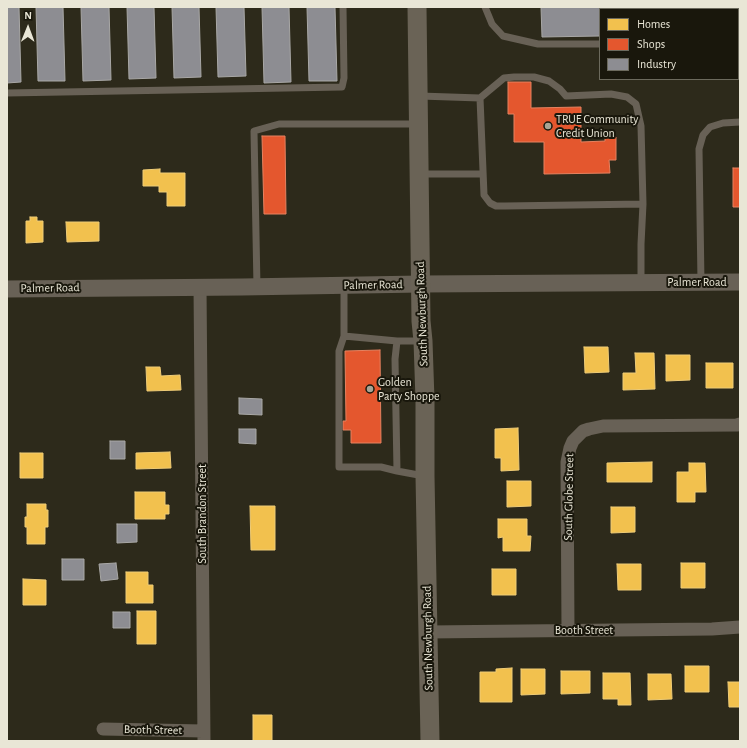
<!DOCTYPE html>
<style>
body{margin:0}
#map{position:relative;width:747px;height:748px;overflow:hidden;background:#2d2a1b;font-family:"Alegreya Sans",sans-serif}
canvas{display:block}
.frame{position:absolute;inset:0;border:8px solid #e9e6d6;pointer-events:none}
.legend{position:absolute;left:599px;top:8px;width:140px;height:72px;box-sizing:border-box;background:#19170c;border:1px solid #6c6a5d;margin:0;padding:5px 7px;list-style:none;font-size:12px;color:#e9e6d6}
.legend li{display:flex;align-items:center;gap:8px;height:20px}
.legend b{width:20px;border:1px solid #6c6a5d}
.north{position:absolute;left:8px;top:8px;width:40px;height:40px;-webkit-text-stroke:3px #19170c;paint-order:stroke;rotate:1deg;font-size:11px;font-weight:700;line-height:16px;text-align:center;color:#e9e6d6}
.north::after{content:'';display:block;margin:auto;width:14px;height:18px;background:#e9e6d6;clip-path:polygon(50% 0,100% 100%,50% 72%,0 100%)}
</style>
<div id="map">
<canvas width="747" height="748"></canvas>
<div class="frame"></div>
<ul class="legend">
<li><b style="height:11px;background:#f2c14e"></b>Homes</li>
<li><b style="height:11px;background:#e4572e"></b>Shops</li>
<li><b style="height:11px;background:#8d8d92"></b>Industry</li>
</ul>
<div class="north">N</div>
</div>
<script>
const ctx = document.querySelector('canvas').getContext('2d');
ctx.lineJoin = 'round';
function fillPath(path, color) { ctx.fillStyle = color; ctx.fill(path, 'evenodd'); }
const poly = rows => new Path2D(rows.map(r => 'M' + r).join(''));
function strokePath(path, color, width, dash) { ctx.strokeStyle = color; ctx.lineWidth = width; ctx.lineCap = dash ? 'butt' : 'round'; ctx.setLineDash(dash || []); ctx.stroke(path); }
function drawText(font, color, halo, rows, align = 'center') {
  ctx.font = font + ' "Alegreya Sans",sans-serif'; ctx.lineWidth = 4; ctx.setLineDash([]); ctx.textBaseline = 'middle'; ctx.strokeStyle = halo; ctx.fillStyle = color; for (const [text, x, y, turn = 0] of rows) {
    ctx.save(); ctx.translate(x, y); ctx.rotate((+turn || 0) * Math.PI / 180); ctx.textAlign = isNaN(turn) ? turn : align; if (halo) ctx.strokeText(text, 0, 0); ctx.fillText(text, 0, 0); ctx.restore();
  }
}
const homes = poly([
 [160,169,160,173,185,173,185,206,167,206,167,192,159,192,159,186,143,186,143,170,160,169],
 [30,217,37,217,37,221,43,221,43,242,26,243,26,221,30,221,30,217],
 [66,222,99,222,99,241,67,242,66,222],
 [584,347,608,347,609,372,585,373,584,347],
 [635,353,654,353,655,389,623,390,623,373,636,373,635,353],
 [666,355,690,355,690,380,666,381,666,355],
 [706,363,733,363,733,388,706,388,706,363],
 [146,367,160,367,161,376,180,375,181,390,147,391,146,367],
 [518,428,519,470,501,471,501,458,495,458,495,429,518,428],
 [170,452,171,468,136,469,136,453,170,452],
 [20,453,43,453,43,478,20,478,20,453],
 [652,462,652,482,607,482,607,463,652,462],
 [689,463,705,463,706,492,695,492,695,502,677,502,677,472,689,472,689,463],
 [507,481,531,481,531,506,507,507,507,481],
 [135,492,165,492,165,505,169,505,169,514,165,514,165,519,135,519,135,492],
 [27,504,46,504,46,510,48,510,48,527,45,527,45,544,27,544,27,527,25,527,25,517,27,517,27,504],
 [250,506,275,506,275,550,251,550,250,506],
 [611,507,635,507,635,532,611,533,611,507],
 [498,519,527,519,527,536,531,536,530,551,503,551,503,537,498,538,498,519],
 [681,563,705,563,705,588,681,588,681,563],
 [617,564,641,564,641,590,618,590,617,564],
 [492,569,516,569,516,595,492,595,492,569],
 [126,572,148,572,148,585,153,585,153,603,126,603,126,572],
 [23,579,46,580,46,605,23,605,23,579],
 [137,611,156,611,156,644,137,644,137,611],
 [685,666,709,666,709,692,685,692,685,666],
 [512,668,512,702,480,702,480,672,496,672,496,669,512,668],
 [521,669,545,669,545,694,521,695,521,669],
 [561,671,590,671,590,693,561,694,561,671],
 [603,673,630,673,631,705,618,705,618,699,603,699,603,673],
 [648,674,671,674,672,699,648,700,648,674],
 [728,682,740,682,740,707,729,707,728,682],
 [253,715,272,715,272,741,253,741,253,715]
]);
const shops = poly([
 [508,82,531,82,531,108,581,107,581,142,605,141,605,138,616,137,616,160,609,160,610,173,544,174,544,142,514,142,514,114,508,114,508,82],
 [262,136,285,136,286,214,264,214,262,136],
 [733,168,740,168,740,207,733,207,733,168],
 [380,350,381,443,351,443,351,430,343,430,343,421,346,421,345,351,380,350]
]);
const industry = poly([
 [7,7,19,7,21,82,7,83,7,7],
 [36,7,63,7,65,81,38,81,36,7],
 [81,7,109,7,111,80,83,81,81,7],
 [127,7,154,7,156,78,129,79,127,7],
 [172,7,199,7,201,77,174,78,172,7],
 [216,7,244,7,246,76,218,77,216,7],
 [262,7,289,7,291,82,264,83,262,7],
 [307,7,335,7,337,81,309,81,307,7],
 [541,7,740,7,740,34,738,34,738,9,600,9,600,36,542,37,541,7],
 [239,398,262,399,262,415,239,414,239,398],
 [239,429,256,429,256,444,239,443,239,429],
 [110,441,125,441,125,459,110,459,110,441],
 [117,524,137,524,137,542,117,543,117,524],
 [62,559,84,559,84,580,62,580,62,559],
 [116,563,118,579,101,581,99,564,116,563],
 [113,612,130,612,130,628,113,628,113,612]
]);
const service = poly([
 [485,7,492,24,503,36,538,44,600,44],
 [738,43,740,43],
 [7,93,342,87,344,78,343,7],
 [420,96,480,98,504,78,514,77,534,77,549,81,560,89,566,96,611,94,627,97,636,104,641,126,643,204],
 [480,98,484,195,490,203,496,206,505,206,643,204,641,244,641,282],
 [421,174,483,174],
 [701,282,699,149,703,135,710,127,723,123,740,122],
 [344,285,344,336,339,351,339,467,381,467,397,471,424,476],
 [257,287,254,131,279,124,419,124],
 [344,336,397,341,422,341],
 [397,341,395,359,397,471]
]);
const minor = poly([
 [200,287,204,741],
 [568,630,567,462,570,448,573,441,583,431,589,429,603,426,737,425,740,424],
 [428,632,712,629,740,627],
 [103,729,203,731]
]);
const tertiary = poly([
 [7,289,242,287,421,284,740,282]
]);
const secondary = poly([
 [417,7,421,321,423,341,425,400,425,476,430,741]
]);
const markers = [
 [548,126,4,"#a7a495"],
 [370,389,4,"#a7a495"]
];
const poiNames = [
 ["TRUE Community",556,119],
 ["Credit Union",556,133],
 ["Golden",378,382],
 ["Party Shoppe",378,396]
];
const streetNames = [
 ["Palmer Road",697,282],
 ["Palmer Road",373,285,-1],
 ["Palmer Road",50,288,-1],
 ["South Newburgh Road",422,314,-92],
 ["South Globe Street",569,497,-89],
 ["South Brandon Street",202,514,-90],
 ["Booth Street",584,630],
 ["South Newburgh Road",428,638,-91],
 ["Booth Street",153,730,1]
];
fillPath(homes, '#f2c14e');
strokePath(homes, '#efcc77', 1);
fillPath(shops, '#e4572e');
strokePath(shops, '#e68260', 1);
fillPath(industry, '#8d8d92');
strokePath(industry, '#a9a8a6', 1);
strokePath(service, '#686156', 7);
strokePath(minor, '#686156', 13);
strokePath(tertiary, '#686156', 17);
strokePath(secondary, '#6a6356', 19);
for (const [x, y, r, color] of markers) { const dot = new Path2D(); dot.arc(x, y, r, 0, 2 * Math.PI); ctx.fillStyle = color; ctx.fill(dot); strokePath(dot, '#19170c', 1.5); }
drawText('12px', '#e9e6d6', '#19170c', poiNames, 'left');
drawText('12px', '#e9e6d6', '#19170c', streetNames);
</script>
